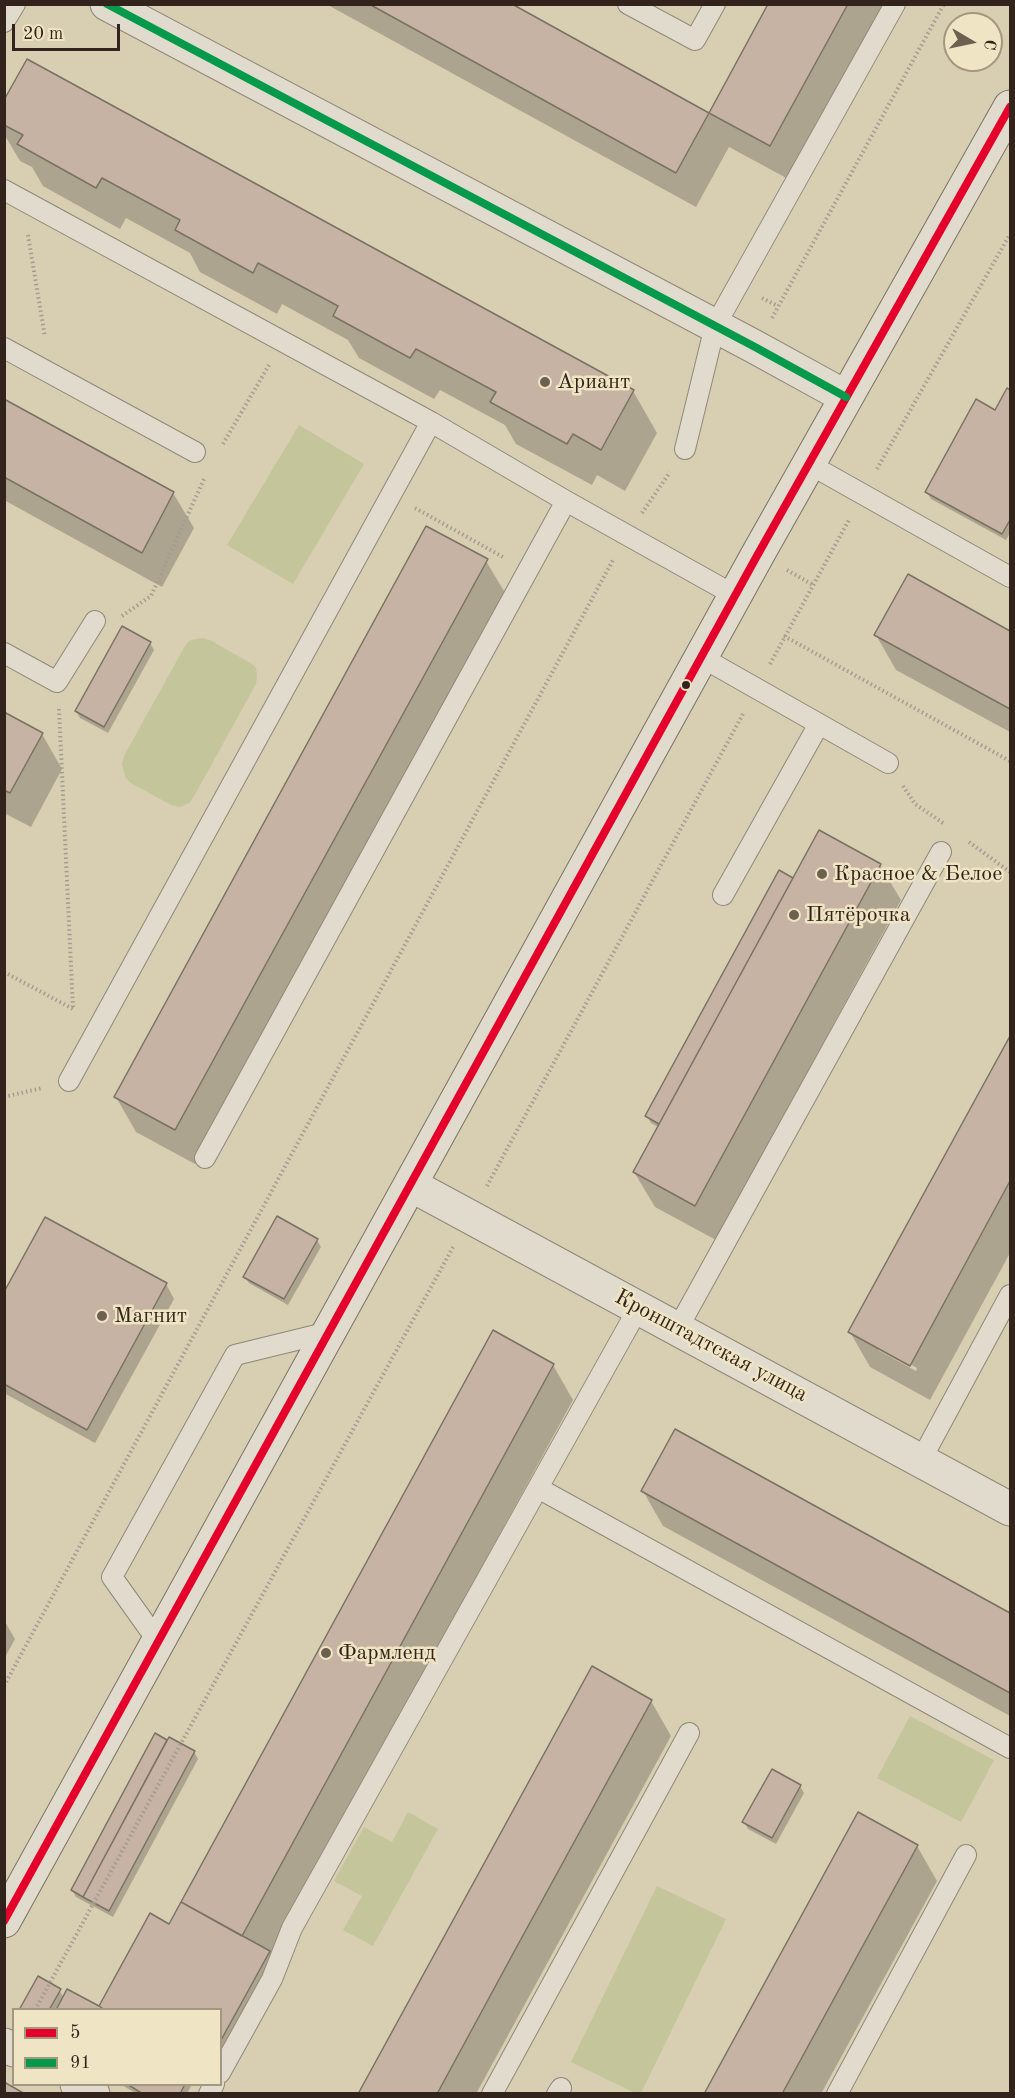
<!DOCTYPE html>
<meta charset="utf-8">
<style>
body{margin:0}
#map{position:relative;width:1015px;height:2098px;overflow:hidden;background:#d8ceb2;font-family:"Old Standard TT",serif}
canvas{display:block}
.frame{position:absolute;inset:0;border:6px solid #32241c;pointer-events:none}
.legend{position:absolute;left:12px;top:2008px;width:210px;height:78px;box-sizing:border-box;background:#efe4c3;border:2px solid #a39780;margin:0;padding:8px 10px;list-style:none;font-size:18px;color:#32241c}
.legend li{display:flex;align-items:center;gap:12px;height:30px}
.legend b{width:30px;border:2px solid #a39780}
.north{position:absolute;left:943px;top:12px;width:60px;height:60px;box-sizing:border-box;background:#efe4c3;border:2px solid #a39780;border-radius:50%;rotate:99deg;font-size:16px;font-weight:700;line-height:24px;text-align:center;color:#32241c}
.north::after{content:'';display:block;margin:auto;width:21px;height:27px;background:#6c6050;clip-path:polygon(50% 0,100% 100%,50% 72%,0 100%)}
.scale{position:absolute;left:12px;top:24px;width:108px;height:27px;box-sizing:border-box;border:3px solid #32241c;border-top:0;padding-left:8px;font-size:18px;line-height:21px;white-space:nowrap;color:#32241c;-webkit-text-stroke:4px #efe4c3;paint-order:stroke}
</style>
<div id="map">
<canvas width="1015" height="2098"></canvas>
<div class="frame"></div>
<ul class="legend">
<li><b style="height:8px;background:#e4002b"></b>5</li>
<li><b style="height:8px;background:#05994c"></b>91</li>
</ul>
<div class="north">С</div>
<div class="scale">20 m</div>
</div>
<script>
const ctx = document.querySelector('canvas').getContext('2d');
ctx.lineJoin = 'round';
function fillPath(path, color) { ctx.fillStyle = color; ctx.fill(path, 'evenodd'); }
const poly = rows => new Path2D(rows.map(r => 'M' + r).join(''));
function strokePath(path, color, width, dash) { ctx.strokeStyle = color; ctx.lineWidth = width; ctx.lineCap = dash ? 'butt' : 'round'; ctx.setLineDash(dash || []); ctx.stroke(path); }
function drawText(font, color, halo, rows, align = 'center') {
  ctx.font = font + ' "Old Standard TT",serif'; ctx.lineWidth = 5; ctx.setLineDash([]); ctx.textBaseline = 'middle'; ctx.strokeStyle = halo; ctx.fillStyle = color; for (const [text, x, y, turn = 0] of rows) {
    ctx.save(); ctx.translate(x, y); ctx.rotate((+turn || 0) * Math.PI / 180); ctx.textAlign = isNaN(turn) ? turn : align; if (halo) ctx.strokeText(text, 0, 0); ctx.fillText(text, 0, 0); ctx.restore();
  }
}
const green = poly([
 [299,425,364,464,293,584,227,545],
 [203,638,210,640,252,664,256,668,257,675,256,684,193,798,189,803,180,807,171,805,131,783,125,777,122,763,124,756,185,646,189,641,195,639],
 [910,1716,994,1760,961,1822,877,1778],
 [408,1812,438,1829,373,1946,343,1930,362,1896,334,1881,364,1827,392,1842],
 [657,1886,726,1919,641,2093,635,2093,571,2062]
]);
const shadow = poly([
 [326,4,509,4,710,115,770,4,887,4,790,180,729,147,696,207],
 [4,103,633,391,657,433,625,491,597,475,592,485,516,444,505,425,440,390,434,399,359,358,348,340,282,304,277,314,200,272,190,253,126,218,120,229,43,186,32,167,20,161,4,134],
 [1010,386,1010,533,1006,540,931,499,927,492,996,412],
 [4,401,173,493,194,528,162,587,4,500],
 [486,561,507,596,195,1164,136,1132,116,1097],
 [908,576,1010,632,1010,732,896,670,876,635],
 [150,643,154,650,108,733,80,718,76,711],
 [4,714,42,734,62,769,31,827,4,813],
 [880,865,901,900,716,1240,655,1207,634,1172,658,1127,651,1123,647,1116,793,880],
 [1010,1039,1010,1253,930,1400,870,1367,850,1332],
 [878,1347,917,1368,916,1371,878,1350],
 [317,1240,321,1247,288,1305,249,1283,245,1277],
 [166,1284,174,1299,95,1443,4,1393,4,1294],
 [553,1365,573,1400,270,1955,272,1959,220,2055,220,2010,21,2010,59,1990,64,1998,100,2009,170,1926],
 [675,1432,1010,1615,1010,1716,663,1526,643,1491],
 [4,1620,15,1639,4,1659],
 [651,1701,671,1736,476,2094,360,2094],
 [155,1735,194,1752,198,1759,113,1917,76,1897,72,1890],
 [800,1786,804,1793,776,1844,748,1829,744,1822],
 [917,1846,937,1881,821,2094,705,2094],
 [120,2084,192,2084,187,2094,137,2094]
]);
const building = poly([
 [369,4,512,4,709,113,676,173,369,4],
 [768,4,848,4,770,146,709,113,768,4],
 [27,59,634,390,601,450,573,434,567,444,490,402,496,392,416,349,410,358,333,316,338,306,258,263,253,273,175,230,180,220,102,178,96,188,17,144,23,135,4,125,4,100,27,59],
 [1007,388,1010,390,1010,520,1002,534,925,492,976,399,995,410,1007,388],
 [4,399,174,492,142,553,4,477,4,399],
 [426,526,488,559,175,1130,114,1097,426,526],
 [908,574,1010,631,1010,709,874,635,908,574],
 [122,626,151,642,104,727,75,711,122,626],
 [4,712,43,733,10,793,4,790,4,712],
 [819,830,881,864,695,1206,633,1172,819,830],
 [779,870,793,878,659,1124,645,1116,779,870],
 [1010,1036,1010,1181,910,1366,848,1332,1010,1036],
 [277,1216,318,1239,284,1299,243,1277,277,1216],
 [45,1217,167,1283,87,1430,4,1384,4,1292,45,1217],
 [493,1330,554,1364,242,1936,181,1902,493,1330],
 [675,1429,1010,1613,1010,1693,641,1491,675,1429],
 [592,1666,652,1700,515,1950,437,2094,358,2094,592,1666],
 [155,1733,167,1740,83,1897,71,1890,155,1733],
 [169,1737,195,1751,109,1911,83,1897,169,1737],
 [772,1769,801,1785,772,1838,742,1822,772,1769],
 [858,1812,918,1845,854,1962,782,2094,704,2094,858,1812],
 [181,1902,270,1951,220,2042,220,2010,105,2010,99,2006,150,1913,169,1924,181,1902],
 [38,1976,61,1989,49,2010,19,2010,38,1976],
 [67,1989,99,2006,105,2010,56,2010,67,1989],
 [4,2082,25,2094,4,2094,4,2082],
 [127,2084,185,2084,180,2094,143,2094,127,2084]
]);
const path = poly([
 [28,235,45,337],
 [762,298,778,306],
 [772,318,944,4],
 [223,444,269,365],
 [877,469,1010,234],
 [415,508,503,557],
 [642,513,670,472],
 [787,570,813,585],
 [122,616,151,596,204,479],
 [784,636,1010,761],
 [770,664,850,518],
 [59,709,73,1009],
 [903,786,915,804,943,823],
 [969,842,1010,872],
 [4,972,73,1009],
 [4,1097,42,1088],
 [487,1186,744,712],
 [4,1686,613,560],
 [35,2010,453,1247]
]);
const lane = poly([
 [628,4,695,40,715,4],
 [4,22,15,4],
 [4,190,431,422,566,501,736,596],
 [4,348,195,452],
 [685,449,715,326,895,4],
 [809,464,1010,577],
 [4,653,57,682,95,621],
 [701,657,888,763],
 [723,895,819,724],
 [69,1081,431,422],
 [205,1158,566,501],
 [678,1328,941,852],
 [921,1460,1010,1295],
 [538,1488,1010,1748],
 [159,1643,112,1577,235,1355,329,1332],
 [220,2073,272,1979,292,1928,639,1307],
 [209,2094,214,2084],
 [492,2094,689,1733],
 [557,2094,561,2088],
 [837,2094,966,1855]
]);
const street = poly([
 [107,4,755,347,846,397],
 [411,1185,1010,1509],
 [4,2045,14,2050],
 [77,2084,93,2094]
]);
const secondary = poly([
 [4,1921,758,554,1010,107]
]);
const bus1 = poly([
 [4,1921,758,554,1010,107]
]);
const bus2 = poly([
 [107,4,755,347,846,397]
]);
const markers = [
 [545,382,6,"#6c6050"],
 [686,685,5,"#32241c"],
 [822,874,6,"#6c6050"],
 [794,915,6,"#6c6050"],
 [102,1316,6,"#6c6050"],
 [326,1653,6,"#6c6050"]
];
const poiNames = [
 ["Ариант",557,382],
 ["Красное & Белое",834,874],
 ["Пятёрочка",806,915],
 ["Магнит",114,1316],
 ["Фармленд",338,1653]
];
const streetNames = [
 ["Кронштадтская улица",711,1346,28]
];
fillPath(green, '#c4c59a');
fillPath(shadow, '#0003');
fillPath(building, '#c6b3a3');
strokePath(building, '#797263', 1.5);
strokePath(lane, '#8f8878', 22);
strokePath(street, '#8f8878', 35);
strokePath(secondary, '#797263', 35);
strokePath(path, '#a29c91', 4, [1.5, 3]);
strokePath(lane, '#e0dbcc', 20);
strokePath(street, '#e0dbcc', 33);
strokePath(secondary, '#e0dbcc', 33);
strokePath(bus1, '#e4002b', 8);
strokePath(bus2, '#05994c', 8);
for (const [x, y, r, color] of markers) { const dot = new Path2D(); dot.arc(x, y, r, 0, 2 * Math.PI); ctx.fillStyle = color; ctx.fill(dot); strokePath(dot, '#efe4c3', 2); }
drawText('22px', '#32241c', '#efe4c3', poiNames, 'left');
drawText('22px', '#32241c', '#efe4c3', streetNames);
</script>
